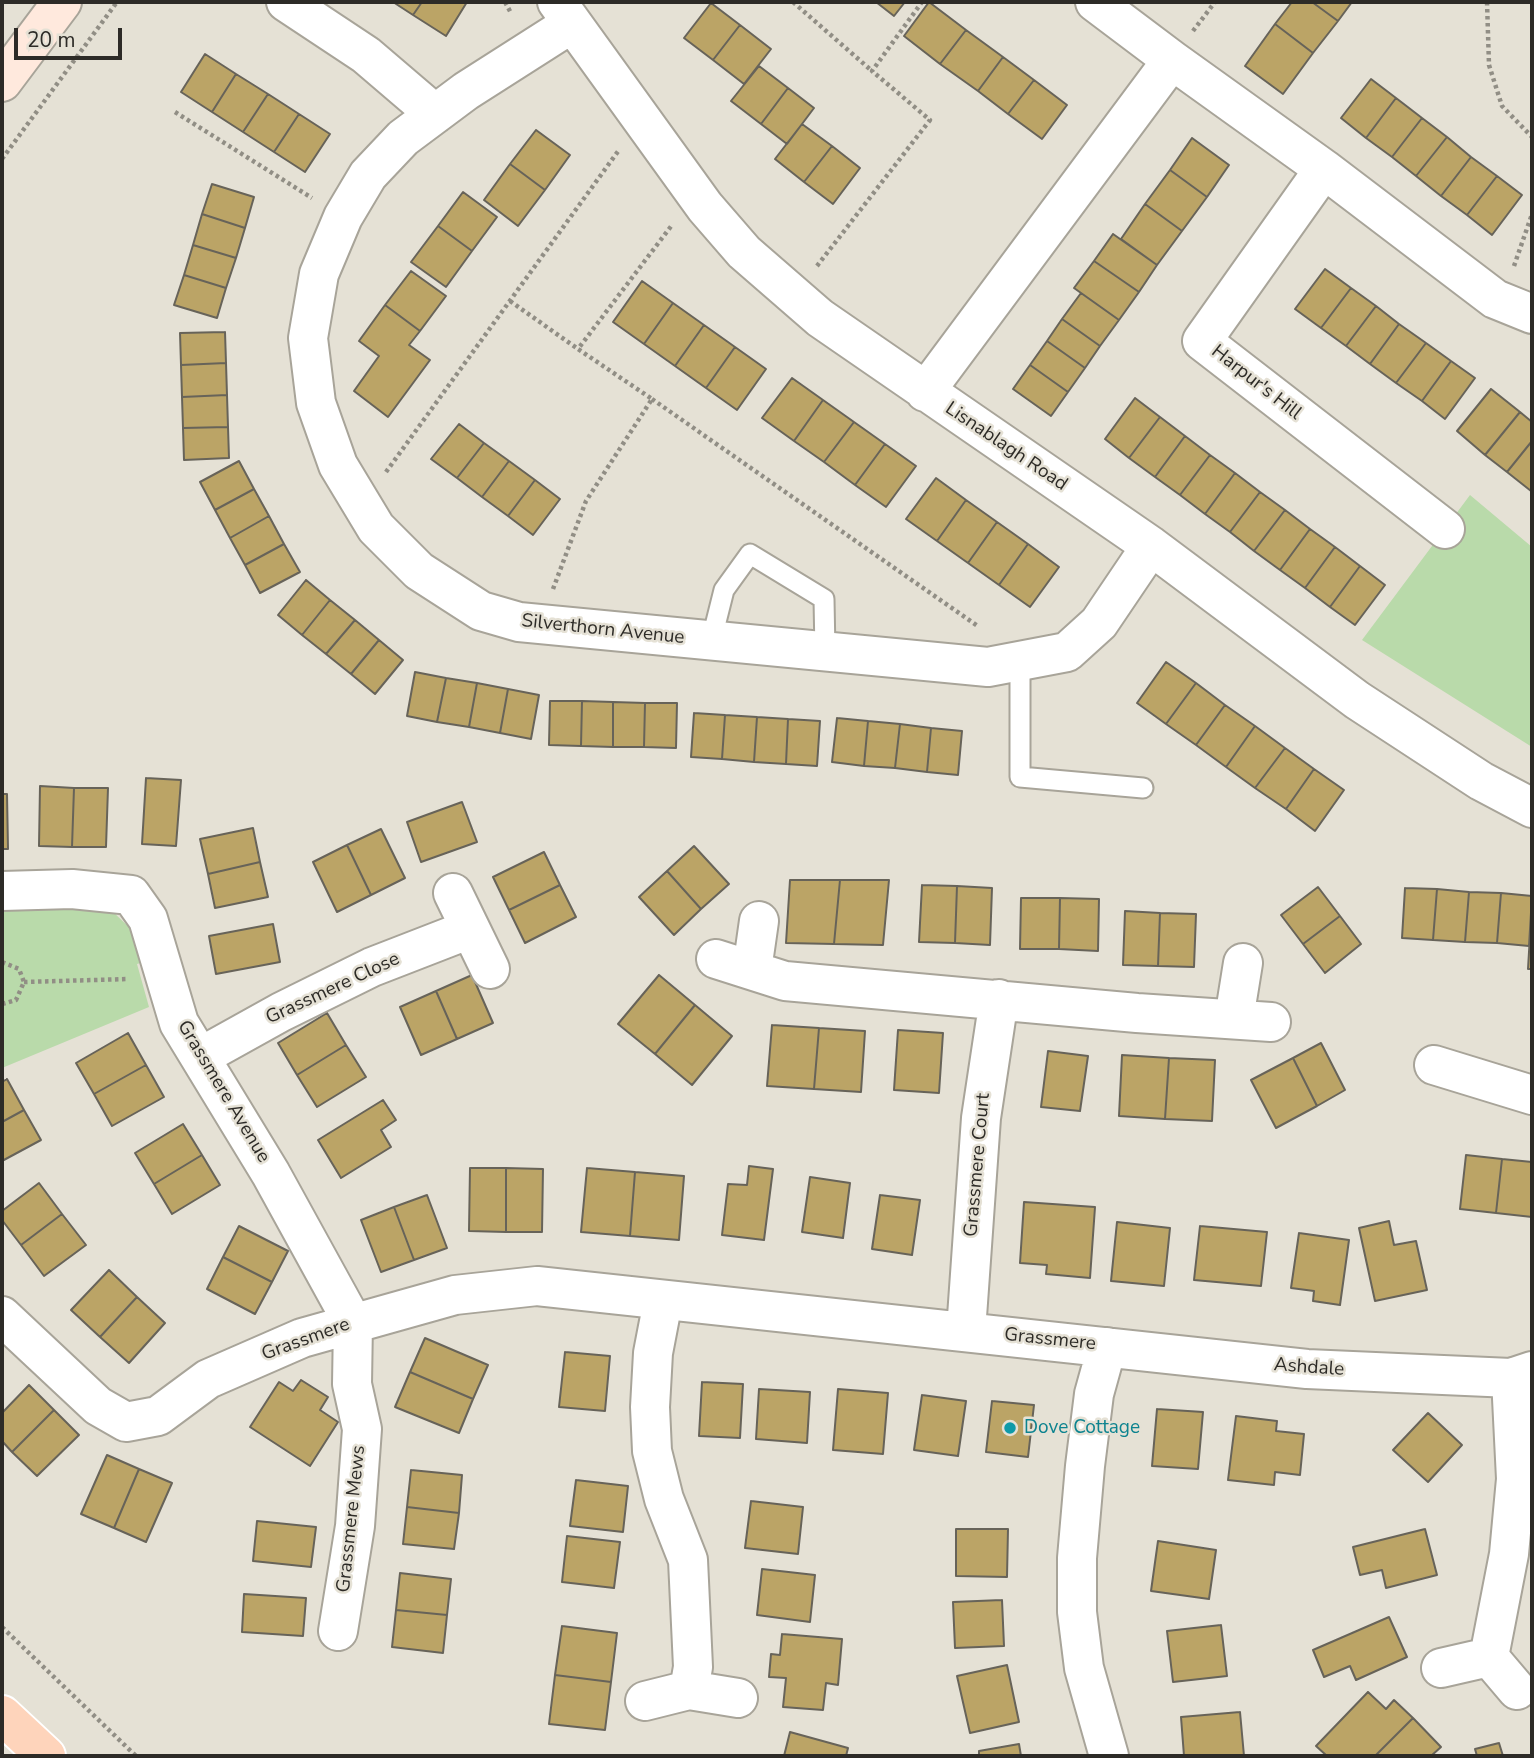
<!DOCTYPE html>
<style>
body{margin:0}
#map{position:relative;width:1534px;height:1758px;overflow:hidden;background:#e5e1d5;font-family:"Nunito Sans",sans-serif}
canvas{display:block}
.frame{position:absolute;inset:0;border:4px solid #2d2b27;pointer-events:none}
.scale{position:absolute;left:14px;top:28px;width:108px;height:32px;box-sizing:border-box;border:4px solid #2d2b27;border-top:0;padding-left:9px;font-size:21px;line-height:24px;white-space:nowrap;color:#2d2b27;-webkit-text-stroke:5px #e5e1d5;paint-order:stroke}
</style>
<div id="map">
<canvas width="1534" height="1758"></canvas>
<div class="frame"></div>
<div class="scale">20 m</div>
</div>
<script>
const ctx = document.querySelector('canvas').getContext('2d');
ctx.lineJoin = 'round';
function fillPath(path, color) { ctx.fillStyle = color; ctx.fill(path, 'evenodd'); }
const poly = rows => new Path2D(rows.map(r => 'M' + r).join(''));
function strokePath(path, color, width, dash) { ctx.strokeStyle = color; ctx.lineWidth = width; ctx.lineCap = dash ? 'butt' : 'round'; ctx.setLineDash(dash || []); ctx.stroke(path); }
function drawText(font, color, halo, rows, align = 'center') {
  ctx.font = font + ' "Nunito Sans",sans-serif'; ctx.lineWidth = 5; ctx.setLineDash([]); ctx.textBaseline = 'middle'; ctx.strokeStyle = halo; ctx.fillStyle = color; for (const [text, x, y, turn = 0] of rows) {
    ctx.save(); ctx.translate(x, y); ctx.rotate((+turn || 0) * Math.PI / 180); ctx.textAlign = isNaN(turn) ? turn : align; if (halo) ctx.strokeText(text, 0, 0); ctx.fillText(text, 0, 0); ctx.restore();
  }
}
const green = poly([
 [1470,495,1532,547,1532,747,1362,640],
 [96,907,112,911,131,929,144,962,137,964,149,1007,2,1068,2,908]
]);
const building = poly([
 [393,2,422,2,413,15,393,2],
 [422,2,467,2,446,36,413,15,422,2],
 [876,2,905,2,894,16,876,2],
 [929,2,966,30,940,64,904,36,929,2],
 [1292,2,1312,2,1338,21,1313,53,1275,24,1292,2],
 [1312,2,1352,2,1338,21,1312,2],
 [711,3,740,25,713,60,684,38,711,3],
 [1275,24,1313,53,1283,94,1245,66,1275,24],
 [740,25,771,49,744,84,713,60,740,25],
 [966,30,1003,57,978,91,940,64,966,30],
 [205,54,236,74,212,112,181,92,205,54],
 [1003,57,1034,80,1008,114,978,91,1003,57],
 [759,66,788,88,761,124,731,101,759,66],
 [236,74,268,94,243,132,212,112,236,74],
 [1371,79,1396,98,1366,138,1341,118,1371,79],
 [1034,80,1067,105,1042,139,1008,114,1034,80],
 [788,88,814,108,787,144,761,124,788,88],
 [268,94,299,114,274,152,243,132,268,94],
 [1396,98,1422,118,1392,157,1366,138,1396,98],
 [299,114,330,134,305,172,274,152,299,114],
 [1422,118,1447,137,1416,176,1392,157,1422,118],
 [802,124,832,146,804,182,775,159,802,124],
 [536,130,570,155,545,190,510,164,536,130],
 [1447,137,1471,157,1441,196,1416,176,1447,137],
 [1192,138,1229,165,1207,197,1170,170,1192,138],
 [832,146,860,168,833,204,804,182,832,146],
 [1471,157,1497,176,1467,215,1441,196,1471,157],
 [510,164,545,190,518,226,484,200,510,164],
 [1170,170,1207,197,1182,231,1145,204,1170,170],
 [1497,176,1522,195,1492,235,1467,215,1497,176],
 [212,184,254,197,245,228,202,214,212,184],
 [463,192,497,217,472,251,438,226,463,192],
 [1145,204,1182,231,1157,265,1121,239,1145,204],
 [202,214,245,228,236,258,193,245,202,214],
 [438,226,472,251,446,287,411,262,438,226],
 [1113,234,1157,265,1139,292,1094,261,1113,234],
 [193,245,236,258,226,288,184,275,193,245],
 [1094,261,1139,292,1119,320,1074,288,1094,261],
 [1325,269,1351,288,1321,328,1295,309,1325,269],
 [411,271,446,296,420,331,385,305,411,271],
 [184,275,226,288,217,318,174,305,184,275],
 [642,281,673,303,644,344,613,322,642,281],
 [1351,288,1376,306,1346,346,1321,328,1351,288],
 [1081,293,1119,320,1100,346,1062,319,1081,293],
 [673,303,704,325,675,366,644,344,673,303],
 [385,305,420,331,409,345,430,360,388,417,354,391,379,356,359,341,385,305],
 [1376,306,1399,324,1370,364,1346,346,1376,306],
 [1062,319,1100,346,1085,368,1047,341,1062,319],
 [1399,324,1426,343,1396,383,1370,364,1399,324],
 [704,325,735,347,706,388,675,366,704,325],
 [225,332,226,363,181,365,180,333,225,332],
 [1047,341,1085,368,1068,392,1030,365,1047,341],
 [1426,343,1451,361,1422,401,1396,383,1426,343],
 [735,347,766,369,737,410,706,388,735,347],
 [1451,361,1475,378,1445,419,1422,401,1451,361],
 [226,363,227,395,182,397,181,365,226,363],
 [1030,365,1068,392,1051,416,1013,389,1030,365],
 [792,378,823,400,794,441,762,418,792,378],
 [1491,389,1520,412,1485,455,1457,431,1491,389],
 [227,395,228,427,183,428,182,397,227,395],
 [1135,398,1160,417,1129,458,1105,439,1135,398],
 [823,400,854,422,824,462,794,441,823,400],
 [1520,412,1532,422,1532,441,1507,472,1485,455,1520,412],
 [1160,417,1185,436,1155,477,1129,458,1160,417],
 [854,422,885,444,855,485,824,462,854,422],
 [459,424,484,443,457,478,431,459,459,424],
 [228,427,229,458,184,460,183,428,228,427],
 [1185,436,1210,455,1180,495,1155,477,1185,436],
 [1532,441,1532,489,1531,491,1507,472,1532,441],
 [484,443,509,461,482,497,457,478,484,443],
 [885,444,916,466,886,507,855,485,885,444],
 [1210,455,1235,473,1205,514,1180,495,1210,455],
 [239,461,254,489,215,510,200,482,239,461],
 [509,461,535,480,508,516,482,497,509,461],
 [1235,473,1260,492,1230,532,1205,514,1235,473],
 [936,478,966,500,937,541,906,519,936,478],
 [535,480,560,499,533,535,508,516,535,480],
 [254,489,269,516,230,538,215,510,254,489],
 [1260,492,1285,510,1254,551,1230,532,1260,492],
 [966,500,997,522,968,563,937,541,966,500],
 [1285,510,1310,529,1280,570,1254,551,1285,510],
 [269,516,284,544,245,565,230,538,269,516],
 [997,522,1028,544,999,585,968,563,997,522],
 [1310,529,1335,547,1305,588,1280,570,1310,529],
 [284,544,300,572,260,593,245,565,284,544],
 [1028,544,1059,567,1030,607,999,585,1028,544],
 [1335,547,1360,566,1330,607,1305,588,1335,547],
 [1360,566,1385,585,1355,625,1330,607,1360,566],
 [306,580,330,600,302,635,278,615,306,580],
 [330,600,355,620,326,654,302,635,330,600],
 [355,620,379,640,351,674,326,654,355,620],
 [379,640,403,660,375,694,351,674,379,640],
 [1166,662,1196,683,1166,724,1137,703,1166,662],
 [415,672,446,678,437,722,407,716,415,672],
 [446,678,477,683,469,727,437,722,446,678],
 [477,683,508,689,500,733,469,727,477,683],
 [1196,683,1225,705,1196,745,1166,724,1196,683],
 [508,689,539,695,531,739,500,733,508,689],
 [550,701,582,701,581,746,549,745,550,701],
 [582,701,613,702,613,747,581,746,582,701],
 [613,702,645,703,644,747,613,747,613,702],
 [645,703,677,703,676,748,644,747,645,703],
 [1225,705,1255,726,1226,767,1196,745,1225,705],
 [694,713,725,715,722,759,691,757,694,713],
 [725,715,757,717,754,762,722,759,725,715],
 [757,717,788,719,786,764,754,762,757,717],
 [837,718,868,721,864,766,832,762,837,718],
 [788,719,820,721,817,766,786,764,788,719],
 [868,721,900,724,895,768,864,766,868,721],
 [900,724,931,728,927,772,895,768,900,724],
 [1255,726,1285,748,1255,788,1226,767,1255,726],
 [931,728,962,731,958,775,927,772,931,728],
 [1285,748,1314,769,1286,809,1255,788,1285,748],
 [1314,769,1344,790,1315,831,1286,809,1314,769],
 [146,778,181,780,176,846,142,844,146,778],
 [40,786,74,788,72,847,39,846,40,786],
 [74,788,108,788,106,847,72,847,74,788],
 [2,794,7,794,8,849,2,849,2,794],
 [462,802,477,842,421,862,407,822,462,802],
 [253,828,260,862,208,874,200,839,253,828],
 [381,829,405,878,371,895,347,845,381,829],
 [347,845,371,895,337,912,313,862,347,845],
 [694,846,729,884,701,909,667,871,694,846],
 [544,852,560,885,509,910,493,877,544,852],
 [260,862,268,897,215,908,208,874,260,862],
 [667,871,701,909,674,935,639,897,667,871],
 [790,880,840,880,834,944,786,943,790,880],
 [840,880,889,880,883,945,834,944,840,880],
 [560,885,576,917,525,943,509,910,560,885],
 [922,885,957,886,955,943,919,942,922,885],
 [957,886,992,888,990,945,955,943,957,886],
 [1318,887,1340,916,1303,944,1281,915,1318,887],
 [1405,888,1437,889,1433,940,1402,938,1405,888],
 [1437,889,1469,892,1465,942,1433,940,1437,889],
 [1469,892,1501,893,1497,943,1465,942,1469,892],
 [1501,893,1532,896,1529,946,1497,943,1501,893],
 [1021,898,1060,898,1059,949,1020,949,1021,898],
 [1060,898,1099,899,1098,951,1059,949,1060,898],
 [1125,911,1160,913,1158,966,1123,965,1125,911],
 [1160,913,1196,914,1194,967,1158,966,1160,913],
 [1340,916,1361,944,1325,973,1303,944,1340,916],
 [1531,918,1532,919,1532,969,1528,969,1531,918],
 [273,924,280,962,216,974,209,936,273,924],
 [472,975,493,1023,457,1039,436,991,472,975],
 [659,975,695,1005,655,1054,618,1024,659,975],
 [436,991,457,1039,421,1055,400,1007,436,991],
 [695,1005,732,1036,692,1085,655,1054,695,1005],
 [327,1013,346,1045,297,1075,278,1043,327,1013],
 [772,1025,819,1028,814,1089,767,1086,772,1025],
 [819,1028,865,1031,861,1092,814,1089,819,1028],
 [898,1030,943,1033,939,1093,894,1090,898,1030],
 [128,1033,146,1065,94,1094,76,1063,128,1033],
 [1321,1043,1345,1090,1317,1106,1293,1058,1321,1043],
 [346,1045,366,1077,317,1107,297,1075,346,1045],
 [1048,1051,1088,1056,1080,1111,1041,1107,1048,1051],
 [1122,1055,1169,1058,1165,1119,1119,1116,1122,1055],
 [1169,1058,1215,1060,1212,1121,1165,1119,1169,1058],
 [1293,1058,1317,1106,1276,1128,1251,1080,1293,1058],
 [146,1065,164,1097,112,1126,94,1094,146,1065],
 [7,1079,24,1110,2,1122,2,1082,7,1079],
 [383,1100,396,1120,381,1130,391,1147,341,1178,318,1140,383,1100],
 [24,1110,41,1140,2,1161,2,1122,24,1110],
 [183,1124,202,1155,154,1184,135,1153,183,1124],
 [202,1155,220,1185,172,1214,154,1184,202,1155],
 [1466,1155,1502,1159,1496,1213,1460,1209,1466,1155],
 [1502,1159,1532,1162,1532,1217,1496,1213,1502,1159],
 [749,1166,773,1169,764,1240,722,1235,728,1184,747,1185,749,1166],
 [470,1168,506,1168,506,1232,469,1231,470,1168],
 [506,1168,543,1169,542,1232,506,1232,506,1168],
 [587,1168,635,1172,630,1236,581,1232,587,1168],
 [635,1172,684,1176,679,1240,630,1236,635,1172],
 [810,1177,850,1183,843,1238,802,1232,810,1177],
 [39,1183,62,1214,21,1245,2,1220,2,1211,39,1183],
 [427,1195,447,1248,414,1260,394,1207,427,1195],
 [880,1195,920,1200,912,1255,872,1249,880,1195],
 [1024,1202,1095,1207,1090,1278,1046,1274,1047,1265,1020,1263,1024,1202],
 [394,1207,414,1260,381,1272,361,1220,394,1207],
 [62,1214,86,1245,44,1276,21,1245,62,1214],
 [1389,1221,1394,1245,1416,1241,1427,1290,1375,1301,1359,1228,1389,1221],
 [1117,1222,1170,1228,1164,1286,1111,1281,1117,1222],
 [239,1226,288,1251,272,1282,223,1257,239,1226],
 [1200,1226,1267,1232,1261,1286,1194,1280,1200,1226],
 [1299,1233,1349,1240,1340,1305,1313,1301,1314,1291,1291,1288,1299,1233],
 [223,1257,272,1282,255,1314,207,1289,223,1257],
 [109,1270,137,1297,100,1337,71,1310,109,1270],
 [137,1297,165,1323,129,1363,100,1337,137,1297],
 [425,1338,488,1365,473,1399,410,1372,425,1338],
 [565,1352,610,1356,605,1411,559,1407,565,1352],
 [410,1372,473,1399,459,1433,395,1407,410,1372],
 [301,1380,328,1397,320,1410,338,1422,310,1466,250,1427,279,1382,293,1391,301,1380],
 [702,1382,743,1384,740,1438,699,1436,702,1382],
 [29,1385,54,1410,12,1452,2,1441,2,1413,29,1385],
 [759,1389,810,1392,807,1443,756,1439,759,1389],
 [838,1389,888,1393,883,1454,833,1450,838,1389],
 [922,1395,966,1401,958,1456,914,1450,922,1395],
 [992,1401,1034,1405,1028,1457,986,1452,992,1401],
 [1157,1409,1203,1412,1198,1469,1152,1466,1157,1409],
 [54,1410,79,1435,37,1476,12,1452,54,1410],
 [1428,1413,1462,1445,1428,1482,1393,1450,1428,1413],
 [1236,1416,1277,1421,1276,1431,1304,1434,1300,1475,1275,1472,1274,1485,1228,1480,1236,1416],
 [107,1455,139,1469,114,1528,81,1514,107,1455],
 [139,1469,172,1483,146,1542,114,1528,139,1469],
 [411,1470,462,1475,459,1513,407,1507,411,1470],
 [576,1480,628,1486,623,1532,570,1526,576,1480],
 [751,1501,803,1507,798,1554,745,1548,751,1501],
 [407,1507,459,1513,454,1549,403,1544,407,1507],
 [257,1521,316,1527,311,1567,253,1561,257,1521],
 [956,1529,1008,1529,1007,1577,956,1576,956,1529],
 [1425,1529,1437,1575,1386,1588,1382,1570,1360,1575,1353,1547,1425,1529],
 [567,1536,620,1542,614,1588,562,1582,567,1536],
 [1158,1541,1216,1550,1209,1599,1151,1591,1158,1541],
 [762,1569,815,1575,810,1622,757,1615,762,1569],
 [400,1573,451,1579,447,1615,396,1610,400,1573],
 [244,1594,306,1598,303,1636,242,1632,244,1594],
 [1002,1600,1004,1646,955,1648,953,1602,1002,1600],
 [396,1610,447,1615,443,1653,392,1647,396,1610],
 [1389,1617,1407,1657,1356,1680,1350,1666,1324,1677,1313,1650,1389,1617],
 [1221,1625,1227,1676,1173,1682,1167,1631,1221,1625],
 [562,1626,617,1633,611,1682,555,1675,562,1626],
 [782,1634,842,1639,838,1685,826,1683,823,1710,783,1707,786,1678,769,1677,771,1654,780,1655,782,1634],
 [1007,1665,1019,1722,970,1733,957,1676,1007,1665],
 [555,1675,611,1682,605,1730,549,1724,555,1675],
 [1368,1692,1386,1709,1394,1700,1413,1718,1375,1756,1327,1756,1316,1746,1368,1692],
 [1240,1712,1244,1756,1184,1756,1181,1717,1240,1712],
 [1413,1718,1441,1747,1431,1756,1375,1756,1413,1718],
 [790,1732,848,1748,846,1756,784,1756,790,1732],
 [1499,1743,1503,1756,1477,1756,1475,1749,1499,1743],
 [1019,1744,1021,1756,979,1756,979,1751,1019,1744]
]);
const path = poly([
 [505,2,511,13],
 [793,2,872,71],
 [1487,2,1489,65,1502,106,1532,137],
 [1193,31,1215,2],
 [175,112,312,198],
 [2,159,117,2],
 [817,266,930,120,872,71,922,2],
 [1514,266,1532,214],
 [510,301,578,349],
 [652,399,979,627],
 [386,472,619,150],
 [553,589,586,501,652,399,578,349,672,225],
 [2,962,19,969,24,982,16,1000,2,1004],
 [24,982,128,979],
 [2,1627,136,1756]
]);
const lane = poly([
 [711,642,724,590,750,554,824,599,825,652],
 [1020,663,1020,777,1143,788]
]);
const street = poly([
 [286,2,366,55,435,114],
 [557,2,705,207,744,252,820,318,1151,546,1357,700,1481,781,1532,808],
 [1095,2,1172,60],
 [571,24,466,91,403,138,368,175,343,217,319,274,308,338,316,403,338,465,376,528,419,571,481,611,519,622,988,667,1067,652,1099,623,1151,546],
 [1324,169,1495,299,1532,314],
 [925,392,1172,60,1324,169,1202,341,1445,529],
 [2,891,72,889,131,895,148,919,179,1023,271,1174,353,1323,352,1384,362,1429,355,1526,338,1631],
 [453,893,490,969],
 [716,959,785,981,1137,1013,1271,1022],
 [752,970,759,921],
 [1234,1019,1243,963],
 [200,1057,281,1012,372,967,470,929],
 [1434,1065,1532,1095],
 [663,1301,653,1353,650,1407,652,1451,664,1499,688,1560,693,1667,689,1690],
 [2,1316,98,1406,126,1422,158,1416,208,1379,302,1338,455,1295,537,1286,1307,1369,1511,1378,1532,1371],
 [966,1331,981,1118,999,999],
 [1107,1347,1094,1394,1085,1466,1077,1558,1077,1612,1084,1668,1109,1756],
 [1489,1657,1509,1554,1516,1479,1511,1378],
 [1441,1668,1489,1657,1517,1690],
 [645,1701,689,1690,738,1698]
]);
const secondary = poly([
 [2,82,62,2]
]);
const primary = poly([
 [2,1715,46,1756]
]);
const markers = [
 [1010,1428,7,"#0f9aa8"]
];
const streetNames = [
 ["Harpur's Hill",1256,383,38],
 ["Lisnablagh Road",1006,447,34],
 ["Silverthorn Avenue",603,630,6],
 ["Grassmere Close",333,989,-25],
 ["Grassmere Avenue",223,1092,59],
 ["Grassmere Court",978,1165,-85],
 ["Grassmere",306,1340,-20],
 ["Grassmere",1050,1340,6],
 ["Ashdale",1309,1368,4],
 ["Grassmere Mews",352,1519,-84]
];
const cultureNames = [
 ["Dove Cottage",1024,1428]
];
fillPath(green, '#b9daaa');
fillPath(building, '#bba466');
strokePath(building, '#676359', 2);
strokePath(lane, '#a8a499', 23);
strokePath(street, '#a8a499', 42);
strokePath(secondary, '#a8a499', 42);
strokePath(primary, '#fff', 42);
strokePath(path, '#918e85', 4.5, [3.5, 3.5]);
strokePath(lane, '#fff', 19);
strokePath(street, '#fff', 38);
strokePath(secondary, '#ffe9dd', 38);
strokePath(primary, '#fed4bb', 38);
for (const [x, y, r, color] of markers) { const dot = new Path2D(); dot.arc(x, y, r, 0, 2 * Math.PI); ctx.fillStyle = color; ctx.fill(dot); strokePath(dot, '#e5e1d5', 2.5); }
drawText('19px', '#2d2b27', '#e5e1d5', streetNames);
drawText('19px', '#0d838f', '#e5e1d5', cultureNames, 'left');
</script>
